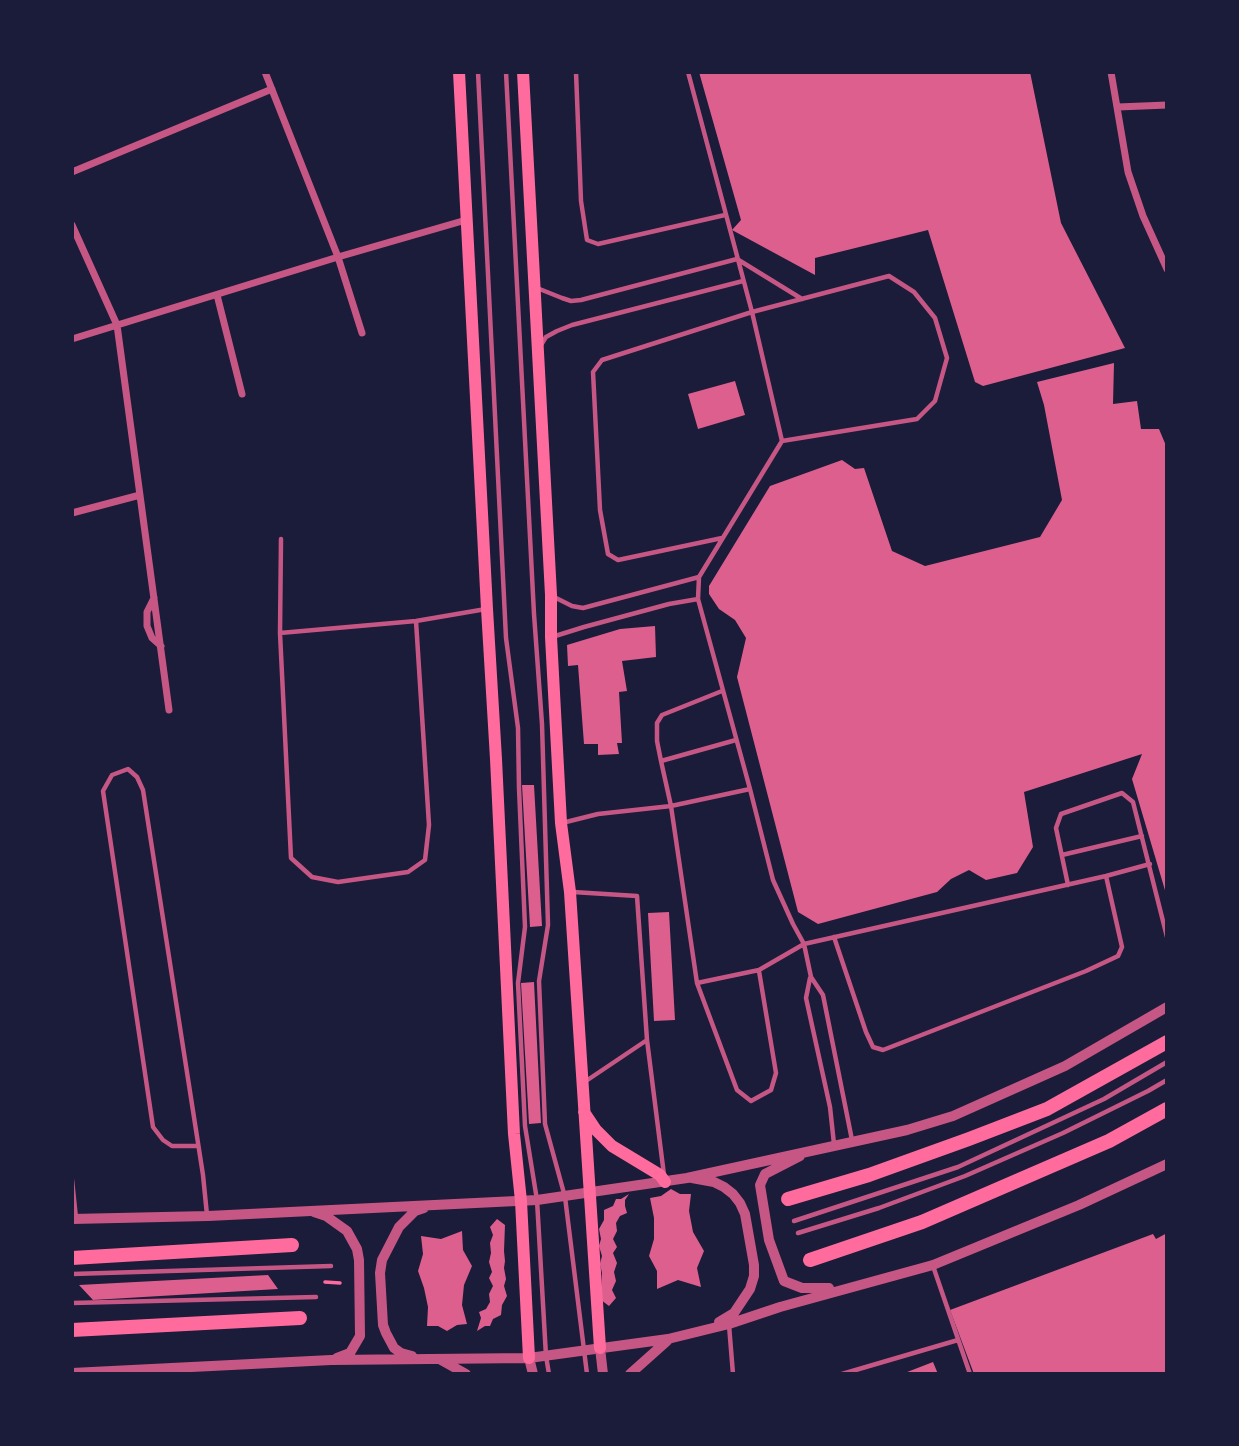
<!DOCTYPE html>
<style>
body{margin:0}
#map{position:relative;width:1239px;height:1446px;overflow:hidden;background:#1b1b3a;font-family:Overpass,sans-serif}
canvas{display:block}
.frame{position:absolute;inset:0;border:74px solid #1b1b3a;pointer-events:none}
</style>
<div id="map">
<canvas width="1239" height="1446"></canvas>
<div class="frame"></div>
</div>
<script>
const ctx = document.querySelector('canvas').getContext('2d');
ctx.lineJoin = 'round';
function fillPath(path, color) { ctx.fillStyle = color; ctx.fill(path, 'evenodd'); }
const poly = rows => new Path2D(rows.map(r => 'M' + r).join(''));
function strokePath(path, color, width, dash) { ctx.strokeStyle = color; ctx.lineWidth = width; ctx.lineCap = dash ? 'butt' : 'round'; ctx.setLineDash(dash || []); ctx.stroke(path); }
const building = poly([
 [699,72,1030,72,1061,223,1125,348,983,386,975,382,928,230,815,258,815,275,732,230,741,220],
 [1114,363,1113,404,1137,401,1141,429,1159,429,1167,448,1167,897,1132,779,1142,754,1024,792,1033,847,1017,873,986,880,969,870,951,879,937,892,818,924,798,912,737,677,746,638,735,620,719,609,709,594,709,586,770,486,842,460,855,469,864,468,892,551,925,566,1040,537,1062,500,1044,405,1037,382],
 [735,381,745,415,698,429,688,394],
 [655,626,656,657,622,661,627,691,619,692,622,743,617,743,619,754,598,755,598,744,584,744,578,665,568,666,567,645,620,629],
 [522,785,534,785,542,926,530,927],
 [669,912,675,1020,654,1021,648,913],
 [534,982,541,1123,529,1124,521,983],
 [671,1189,680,1194,691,1194,689,1211,693,1232,704,1251,697,1268,701,1287,678,1280,657,1289,657,1271,649,1256,654,1239,654,1218,650,1198,661,1196],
 [629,1194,625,1200,625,1206,627,1213,620,1216,616,1223,617,1231,613,1239,617,1247,613,1253,617,1263,614,1272,616,1281,612,1290,616,1298,609,1306,601,1300,602,1273,600,1264,602,1256,599,1246,601,1239,599,1229,604,1220,604,1210,613,1206,616,1199,621,1199],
 [497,1219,505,1225,504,1251,505,1261,504,1268,506,1279,504,1286,507,1296,502,1305,501,1315,493,1319,490,1326,485,1326,477,1331,481,1318,479,1312,486,1309,490,1302,489,1294,493,1286,489,1278,492,1272,489,1262,491,1253,490,1243,493,1235,490,1227],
 [462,1231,463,1250,472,1266,464,1285,462,1305,467,1324,457,1325,447,1331,438,1326,427,1326,428,1307,424,1288,418,1271,423,1254,421,1236,441,1239],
 [1167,1233,1167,1374,974,1374,950,1310,1153,1234,1156,1239],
 [268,1275,278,1289,93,1300,79,1285],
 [933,1362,938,1374,902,1374]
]);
const path = poly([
 [325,1282,340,1283]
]);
const service = poly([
 [478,72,506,638,518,728,519,788,525,927,518,983,525,1126,537,1200,546,1356,549,1374],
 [506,72,534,614,542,724,548,925,539,981,545,1124,565,1197,587,1374],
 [576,72,581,201,587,240,598,244,725,215],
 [688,72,752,312,782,441,699,577,698,599,750,789,773,880,793,924,804,944,811,977,823,995,852,1140],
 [537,288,562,298,571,301,581,300,737,259,802,299],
 [541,345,546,337,557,331,572,325,743,281],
 [722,538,618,560,608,554,600,510,593,372,602,360,752,312,889,276,914,292,935,318,947,358,935,401,917,419,782,441],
 [281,539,280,633,291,858,312,877,338,882,408,872,425,860,429,825,416,621],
 [552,596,572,606,583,608,699,577],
 [280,633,416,621,486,609],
 [552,637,584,627,669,604,698,599],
 [722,691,662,715,657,723,657,741,661,761,736,740],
 [661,761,671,806,750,789],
 [562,823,598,814,671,806,697,983,759,970,804,944,1106,876,1150,864],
 [1062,855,1142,836],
 [1068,885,1056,828,1061,814,1122,793,1133,802,1167,937],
 [573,892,637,896,647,1040,586,1081],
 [834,937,866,1032,873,1047,883,1050,1086,971,1118,956,1122,947,1106,876],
 [810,978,806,998,830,1107,834,1144],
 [697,983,737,1090,751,1101,771,1090,776,1073,759,971],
 [647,1040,664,1175],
 [198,1146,172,1146,163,1140,153,1127,103,791,112,775,128,769,137,777,143,790,203,1175,207,1215],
 [72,1180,76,1218],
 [794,1221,958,1167,1104,1099,1167,1062],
 [798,1233,879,1208,965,1176,1063,1133,1148,1091,1167,1080],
 [933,1266,970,1374],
 [72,1274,331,1266],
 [72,1303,316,1297],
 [729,1325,733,1374],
 [842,1374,958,1340]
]);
const minor = poly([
 [265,72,338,257,362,333],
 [1111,72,1128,172,1143,216,1167,269],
 [1118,107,1167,105],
 [72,172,272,89],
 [72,225,117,325,169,710],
 [217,295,242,394],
 [72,339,338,257,466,220],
 [72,513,140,495],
 [154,598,147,612,147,626,152,638,161,646]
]);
const tertiary = poly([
 [800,1156,765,1174,760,1185,769,1240,784,1281,802,1288,829,1288],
 [692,1178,714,1182,724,1187,733,1194,740,1203,745,1214,754,1265,754,1276,750,1289,734,1313,719,1322],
 [314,1212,326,1216,347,1231,357,1249,359,1260,360,1336,350,1353,337,1358],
 [72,1219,208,1216,537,1200,687,1178,907,1130,953,1116,1065,1066,1167,1007],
 [600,1348,603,1374],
 [412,1356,401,1353,394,1348,386,1333,383,1325,380,1273,382,1260,399,1227,415,1211,424,1208],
 [529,1358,533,1374],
 [441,1360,466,1374],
 [72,1373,331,1360,529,1358,668,1339,729,1324,780,1307,933,1265,1079,1205,1167,1164],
 [630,1374,667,1341]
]);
const primary = poly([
 [459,72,487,609,496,759,514,1134,521,1201,529,1358],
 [523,72,551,595,551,637,561,823,570,892,600,1348],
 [584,1112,596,1130,612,1146,660,1175,665,1182]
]);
const trunk = poly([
 [788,1199,869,1175,969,1139,1047,1109,1167,1042],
 [72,1258,292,1245],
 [810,1260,922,1222,1109,1141,1167,1109],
 [72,1330,300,1318]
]);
fillPath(building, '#dd5f8e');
strokePath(path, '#ff6b9d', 3.5);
strokePath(service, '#c65784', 4.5);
strokePath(minor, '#c65784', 7);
strokePath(tertiary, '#c65784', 10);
strokePath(primary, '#ff6b9d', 12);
strokePath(trunk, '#ff6b9d', 14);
</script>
